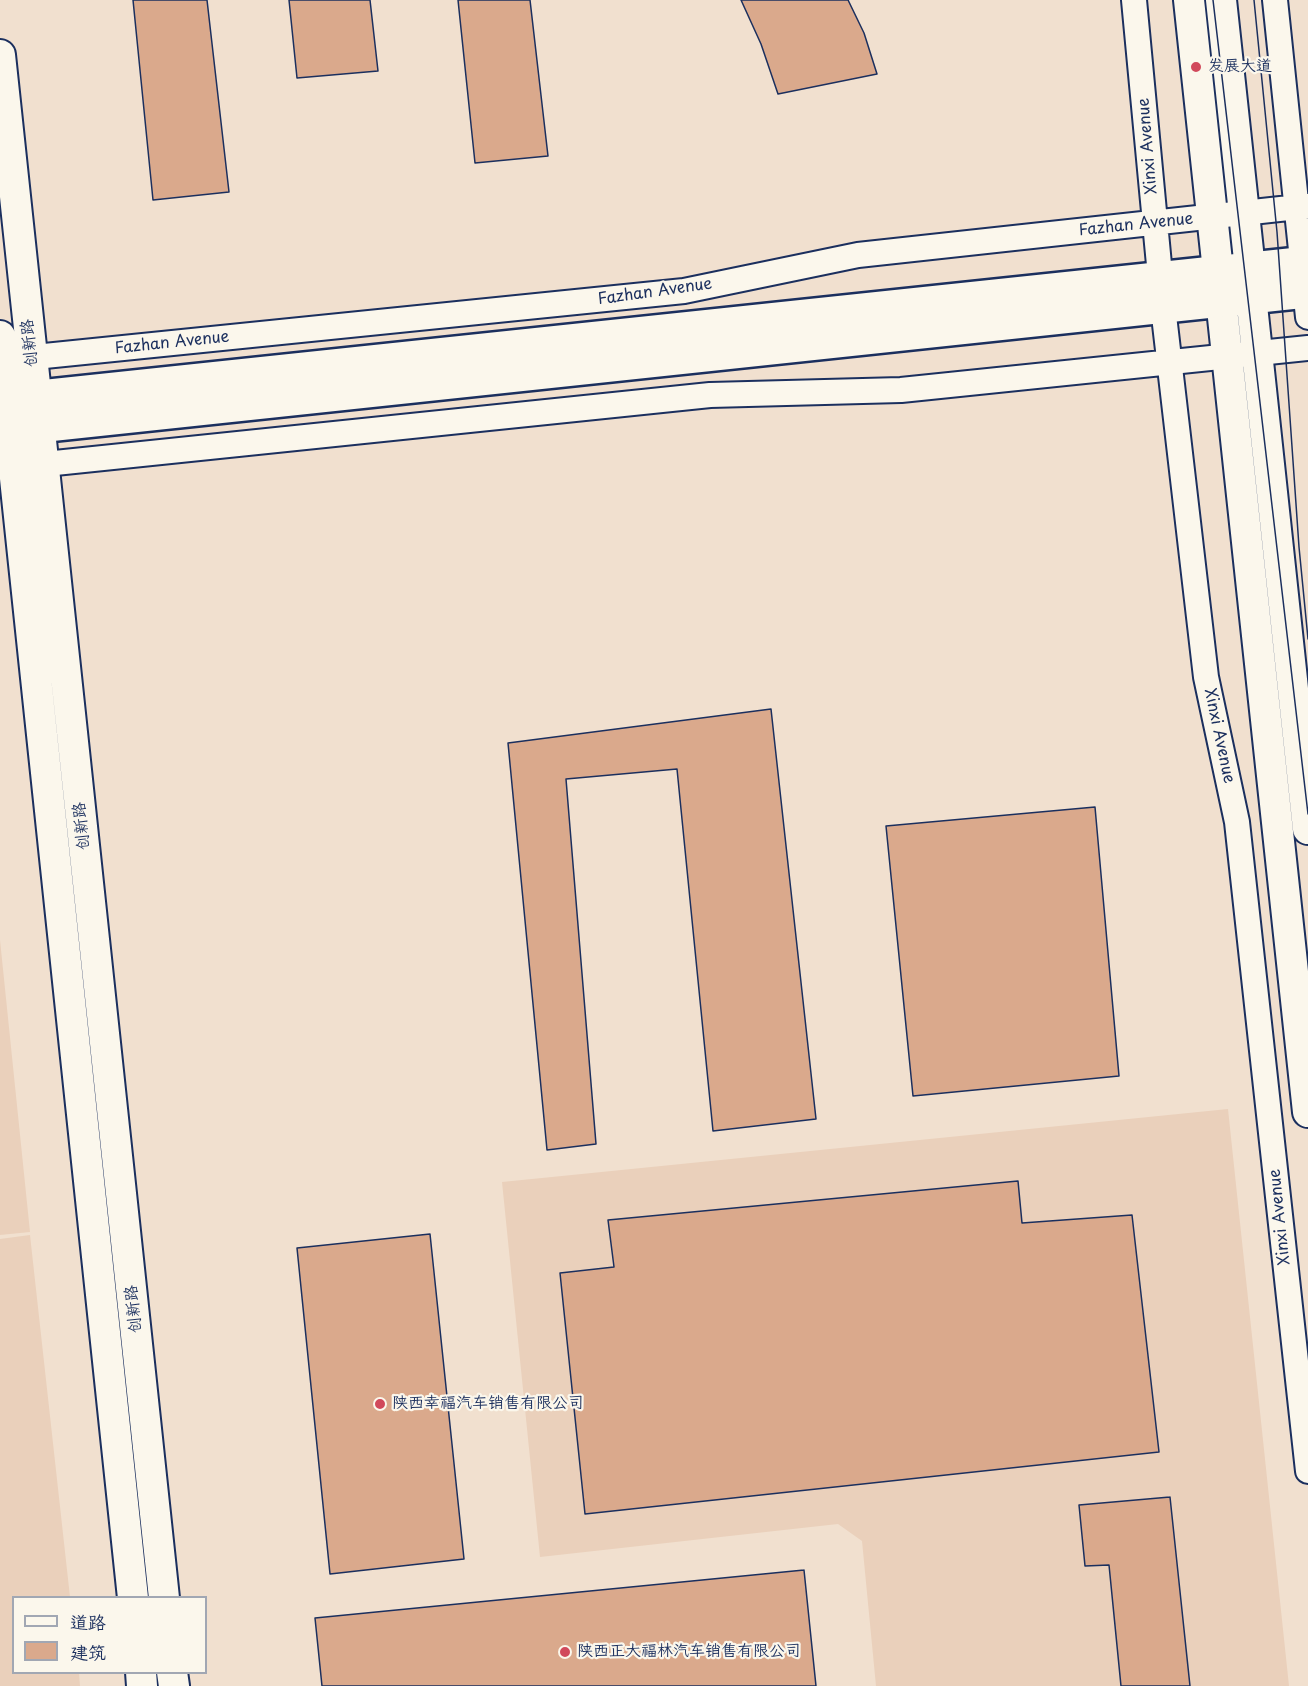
<!DOCTYPE html>
<meta charset="utf-8">
<style>
body{margin:0}
#map{position:relative;width:1308px;height:1686px;overflow:hidden;background:#f1e0cf;font-family:"Playpen Sans","LXGW WenKai TC",sans-serif}
canvas{display:block}
.legend{position:absolute;left:12px;top:1596px;width:195px;height:78px;box-sizing:border-box;background:#fbf7ec;border:2px solid #a1a7b3;margin:0;padding:8px 10px;list-style:none;font-size:18px;color:#1b2f5e}
.legend li{display:flex;align-items:center;gap:12px;height:30px}
.legend b{width:30px;border:2px solid #a1a7b3}
</style>
<div id="map">
<canvas width="1308" height="1686"></canvas>
<ul class="legend">
<li><b style="height:8px;background:#fbf7ec"></b>道路</li>
<li><b style="height:16px;background:#daa98c"></b>建筑</li>
</ul>
</div>
<script>
const ctx = document.querySelector('canvas').getContext('2d');
ctx.lineJoin = 'round';
function fillPath(path, color) { ctx.fillStyle = color; ctx.fill(path, 'evenodd'); }
const poly = rows => new Path2D(rows.map(r => 'M' + r).join(''));
function strokePath(path, color, width, dash) { ctx.strokeStyle = color; ctx.lineWidth = width; ctx.lineCap = dash ? 'butt' : 'round'; ctx.setLineDash(dash || []); ctx.stroke(path); }
function drawText(font, color, halo, rows, align = 'center') {
  ctx.font = font + ' "Playpen Sans","LXGW WenKai TC",sans-serif'; ctx.lineWidth = 4.5; ctx.setLineDash([]); ctx.textBaseline = 'middle'; ctx.strokeStyle = halo; ctx.fillStyle = color; for (const [text, x, y, turn = 0] of rows) {
    ctx.save(); ctx.translate(x, y); ctx.rotate((+turn || 0) * Math.PI / 180); ctx.textAlign = isNaN(turn) ? turn : align; if (halo) ctx.strokeText(text, 0, 0); ctx.fillText(text, 0, 0); ctx.restore();
  }
}
const built = poly([
 [0,940,30,1232,0,1235],
 [1228,1109,1289,1686,876,1686,862,1541,838,1524,540,1557,502,1182],
 [30,1235,70,1597,14,1598,14,1672,79,1673,80,1686,0,1686,0,1239]
]);
const building = poly([
 [133,0,207,0,229,192,153,200,133,0],
 [289,0,370,0,378,71,297,78,289,0],
 [458,0,530,0,548,156,475,163,458,0],
 [741,0,848,0,864,33,877,74,778,94,761,44,741,0],
 [771,709,816,1119,713,1131,677,769,566,779,596,1144,547,1150,508,743,771,709],
 [1095,807,1119,1076,913,1096,886,826,1095,807],
 [1018,1181,1022,1223,1132,1215,1159,1452,585,1514,560,1273,614,1267,608,1220,1018,1181],
 [430,1234,464,1559,330,1574,297,1248,430,1234],
 [1170,1497,1190,1686,1121,1686,1109,1565,1085,1566,1079,1505,1170,1497],
 [804,1570,816,1686,322,1686,315,1618,804,1570]
]);
const minor = poly([
 [1134,0,1163,307,1206,677,1237,822,1308,1471],
 [1275,0,1308,317],
 [15,359,684,291,858,255,1308,206],
 [26,466,710,395,901,390,1308,348]
]);
const tertiary = poly([
 [1189,0,1308,1112],
 [1221,0,1250,269,1251,296,1308,829],
 [0,55,164,1598],
 [0,336,133,1598],
 [141,1672,142,1686],
 [172,1672,174,1686]
]);
const secondary = poly([
 [0,401,1308,263],
 [0,430,1308,291]
]);
const tram = poly([
 [1213,0,1308,814],
 [1254,0,1277,232,1299,547,1308,639]
]);
const markers = [
 [1196,67,6,"#d1495b"],
 [380,1404,6,"#d1495b"],
 [565,1652,6,"#d1495b"]
];
const poiNames = [
 ["发展大道",1208,67],
 ["陕西幸福汽车销售有限公司",392,1404],
 ["陕西正大福林汽车销售有限公司",577,1652]
];
const streetNames = [
 ["Xinxi Avenue",1148,146,-95],
 ["Fazhan Avenue",1136,225,-6],
 ["Fazhan Avenue",655,292,-8],
 ["创新路",30,343,-96],
 ["Fazhan Avenue",172,343,-6],
 ["Xinxi Avenue",1219,736,78],
 ["创新路",82,826,-96],
 ["Xinxi Avenue",1280,1217,-96],
 ["创新路",134,1309,-96]
];
fillPath(built, '#ead0bb');
fillPath(building, '#daa98c');
strokePath(building, '#1b2f5e', 1.5);
strokePath(minor, '#1b2f5e', 28);
strokePath(tertiary, '#1b2f5e', 34);
strokePath(secondary, '#1b2f5e', 38);
strokePath(minor, '#fbf7ec', 24);
strokePath(tertiary, '#fbf7ec', 30);
strokePath(secondary, '#fbf7ec', 33);
strokePath(tram, '#1b2f5e', 1.5);
for (const [x, y, r, color] of markers) { const dot = new Path2D(); dot.arc(x, y, r, 0, 2 * Math.PI); ctx.fillStyle = color; ctx.fill(dot); strokePath(dot, '#fbf7ec', 2); }
drawText('16px', '#1b2f5e', '#fbf7ec', poiNames, 'left');
drawText('16px', '#1b2f5e', '#fbf7ec', streetNames);
</script>
